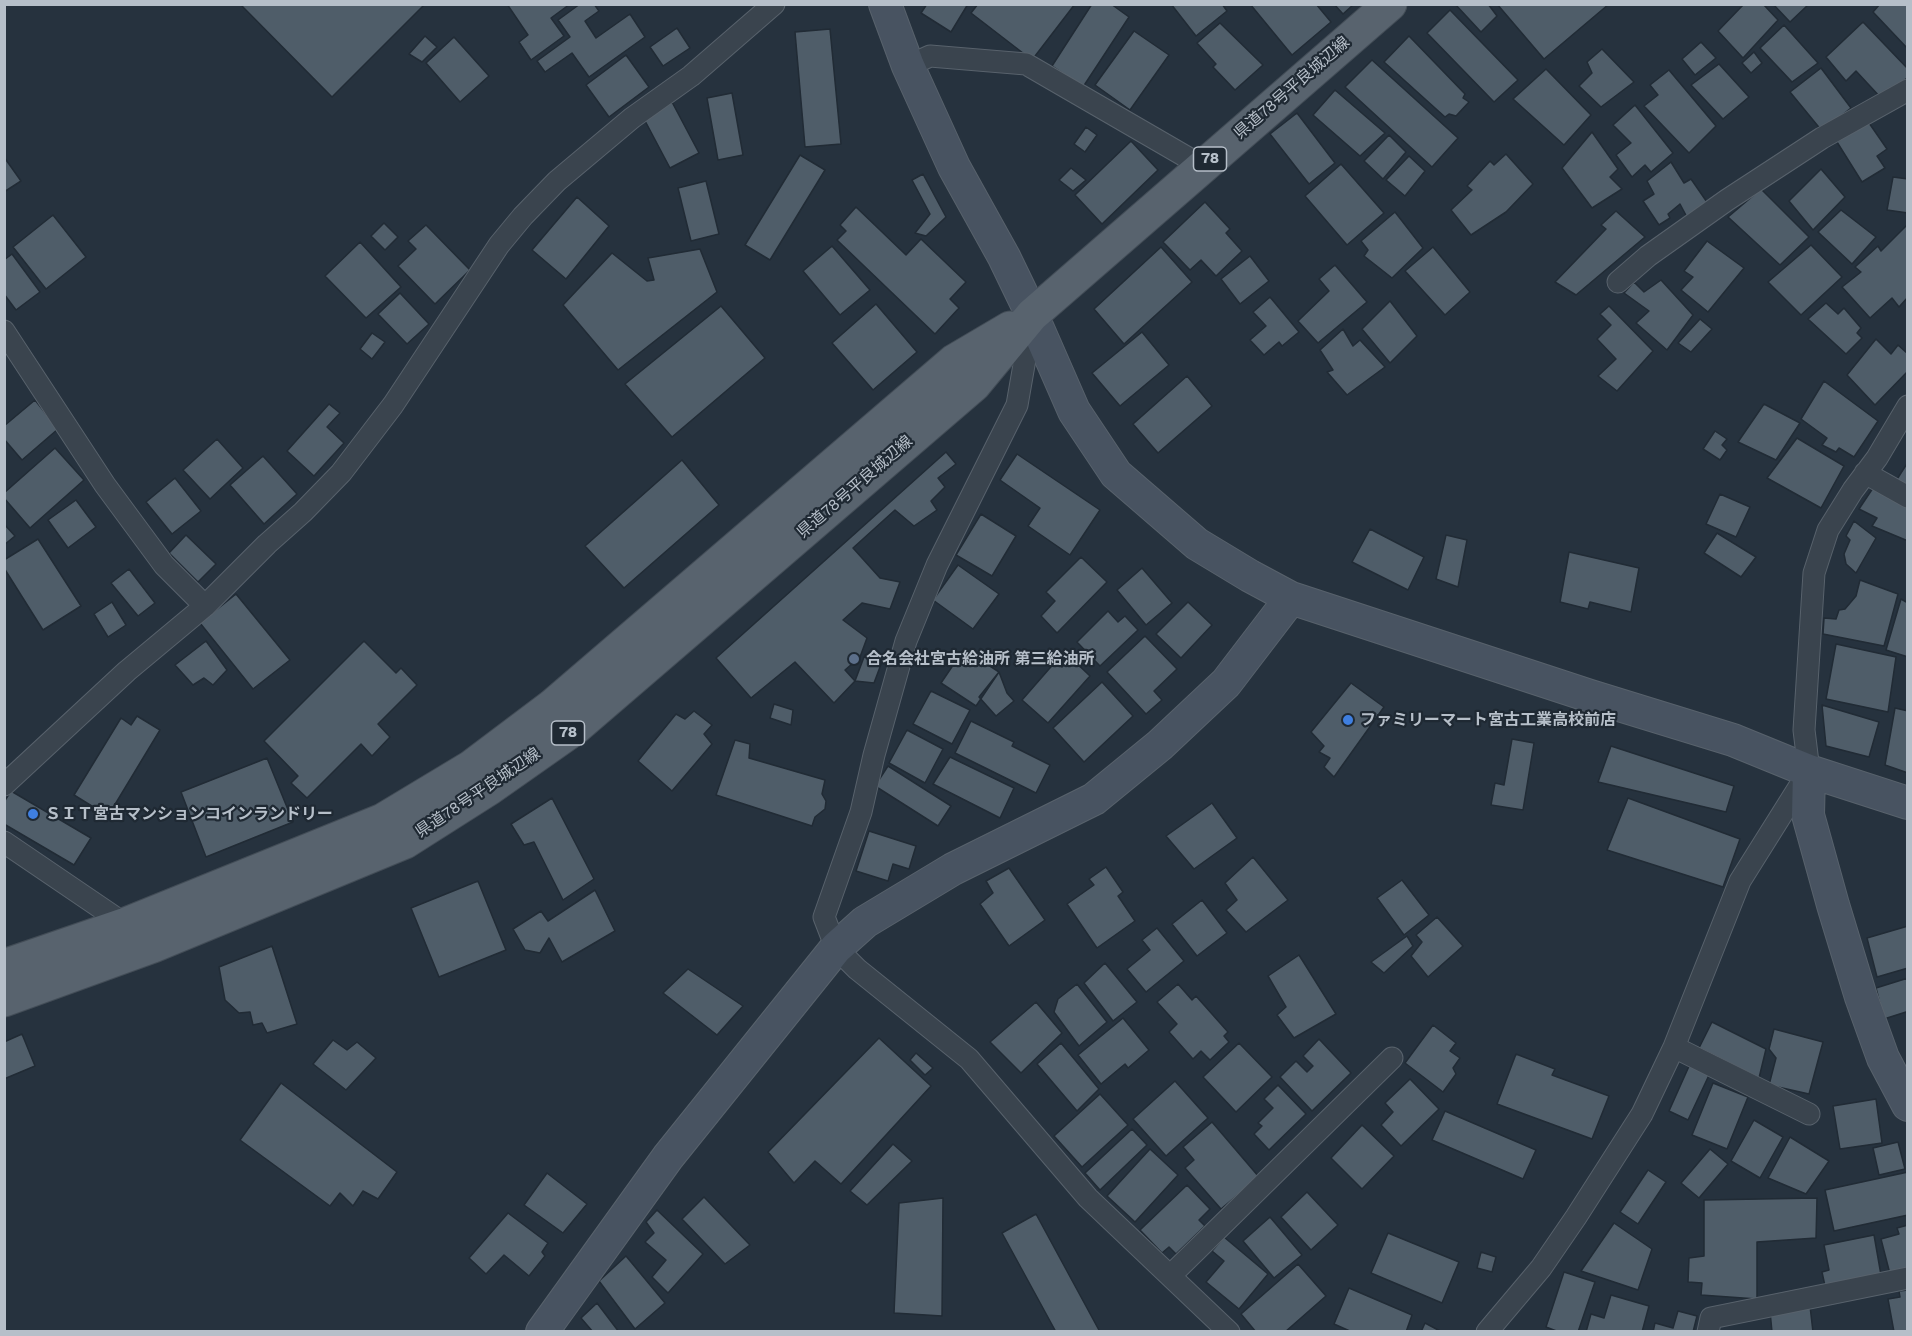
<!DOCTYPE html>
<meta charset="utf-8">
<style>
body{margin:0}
#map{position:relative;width:1912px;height:1336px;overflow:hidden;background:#26323e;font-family:"Work Sans",sans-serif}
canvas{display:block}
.frame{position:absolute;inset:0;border:6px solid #b6bfc9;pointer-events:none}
</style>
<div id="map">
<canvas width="1912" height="1336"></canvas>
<div class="frame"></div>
</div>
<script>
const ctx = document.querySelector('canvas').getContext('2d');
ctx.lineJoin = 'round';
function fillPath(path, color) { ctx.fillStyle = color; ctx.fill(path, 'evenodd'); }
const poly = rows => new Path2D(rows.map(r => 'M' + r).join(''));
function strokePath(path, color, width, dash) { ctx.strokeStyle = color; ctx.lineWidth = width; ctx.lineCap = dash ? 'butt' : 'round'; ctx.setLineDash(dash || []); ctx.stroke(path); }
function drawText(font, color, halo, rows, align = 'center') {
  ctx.font = font + ' "Work Sans","Noto Sans JP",sans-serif'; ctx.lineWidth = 4.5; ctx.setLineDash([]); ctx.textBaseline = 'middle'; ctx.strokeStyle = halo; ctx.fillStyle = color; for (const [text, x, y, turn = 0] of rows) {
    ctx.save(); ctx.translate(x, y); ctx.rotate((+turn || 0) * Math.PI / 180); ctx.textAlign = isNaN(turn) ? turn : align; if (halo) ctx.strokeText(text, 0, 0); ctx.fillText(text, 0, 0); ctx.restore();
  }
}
const building = poly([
 [240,4,425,4,332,97,240,4],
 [507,4,570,4,551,18,564,36,531,60,519,42,528,35,507,4],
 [580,4,594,4,599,11,585,21,596,38,630,14,645,37,589,77,572,53,545,72,537,61,570,37,558,20,580,4],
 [927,4,968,4,951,32,921,13,927,4],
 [978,4,1075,4,1032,60,971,13,978,4],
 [1092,4,1111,4,1129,17,1083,87,1052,66,1092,4],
 [1171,4,1222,4,1227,11,1196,36,1171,4],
 [1250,4,1316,4,1331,22,1292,55,1250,4],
 [1334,4,1354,4,1343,14,1334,4],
 [1455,4,1488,4,1497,16,1481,32,1455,4],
 [1497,4,1609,4,1544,59,1497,4],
 [1744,4,1763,4,1778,20,1743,58,1718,31,1744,4],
 [1773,4,1809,4,1790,22,1773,4],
 [1880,4,1908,4,1908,49,1873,12,1880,4],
 [1450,10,1518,80,1494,102,1427,33,1450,10],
 [1863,22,1908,69,1908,77,1882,99,1856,71,1846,81,1826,57,1863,22],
 [1220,23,1263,65,1235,90,1213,67,1216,64,1197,43,1220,23],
 [1784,25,1818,63,1792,82,1760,48,1784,25],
 [677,28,690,48,663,66,650,47,677,28],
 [830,29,841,144,805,147,795,32,830,29],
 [1134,31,1169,55,1130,110,1095,85,1134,31],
 [425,36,437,47,422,62,409,54,425,36],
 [1409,36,1465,94,1463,98,1469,102,1456,116,1449,114,1445,117,1384,62,1409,36],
 [454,37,489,76,460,102,426,63,454,37],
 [1701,42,1716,58,1695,75,1682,59,1701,42],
 [1602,49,1634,82,1601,107,1579,86,1592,73,1587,62,1602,49],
 [1754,52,1762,63,1751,73,1742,63,1754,52],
 [626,55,649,87,609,117,586,85,626,55],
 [1372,60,1458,138,1432,167,1345,87,1372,60],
 [1719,64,1749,97,1723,119,1691,85,1719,64],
 [1821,68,1851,108,1822,131,1790,92,1821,68],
 [1546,69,1591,115,1564,145,1513,99,1546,69],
 [1669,70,1716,126,1689,153,1644,106,1658,95,1650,85,1669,70],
 [1335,90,1385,133,1360,156,1313,115,1335,90],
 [732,93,743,155,718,160,707,98,732,93],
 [672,102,699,153,670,168,643,117,672,102],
 [1635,105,1673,153,1651,172,1645,165,1632,177,1616,155,1631,143,1613,125,1635,105],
 [1297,113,1335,163,1309,184,1270,134,1297,113],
 [1867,120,1887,149,1877,156,1885,168,1862,182,1837,142,1867,120],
 [1086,127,1097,135,1085,152,1074,144,1086,127],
 [1592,132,1618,169,1610,177,1622,189,1592,208,1562,168,1592,132],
 [1389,135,1406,152,1383,179,1364,161,1389,135],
 [1131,141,1158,170,1102,224,1075,195,1131,141],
 [1506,154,1533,184,1506,212,1471,235,1451,210,1472,190,1467,186,1490,161,1494,165,1506,154],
 [800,155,825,170,770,260,745,245,800,155],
 [1409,156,1425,171,1405,196,1386,180,1409,156],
 [4,157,21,181,4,192,4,157],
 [1671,162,1684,183,1691,179,1709,205,1689,221,1680,204,1668,214,1670,218,1659,225,1643,201,1654,194,1647,181,1671,162],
 [1341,164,1384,213,1347,245,1305,196,1341,164],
 [1071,168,1086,180,1073,191,1059,180,1071,168],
 [1821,169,1845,197,1813,230,1789,201,1821,169],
 [923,174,946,217,926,236,915,233,930,214,912,180,923,174],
 [1893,177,1908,179,1908,213,1887,210,1893,177],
 [706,181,719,234,691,241,678,188,706,181],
 [1761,189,1809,237,1780,265,1728,217,1761,189],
 [577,197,609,226,566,279,532,250,577,197],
 [1205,202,1230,229,1226,233,1242,251,1216,276,1201,260,1190,270,1163,242,1205,202],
 [856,207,906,255,921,239,966,282,950,299,959,308,935,334,837,240,846,231,840,225,856,207],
 [1841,210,1876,237,1852,264,1818,232,1841,210],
 [1616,211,1645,237,1576,295,1555,282,1606,229,1601,225,1616,211],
 [1395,212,1423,248,1392,278,1364,256,1368,250,1361,241,1395,212],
 [53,215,86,257,46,289,13,247,53,215],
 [384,223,398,237,385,250,371,236,384,223],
 [426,225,470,270,435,304,398,266,416,249,408,241,426,225],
 [1907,225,1908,297,1899,307,1892,298,1870,318,1842,287,1861,272,1855,267,1878,246,1881,251,1907,225],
 [1707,241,1744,268,1708,312,1681,290,1693,277,1684,271,1707,241],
 [360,242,401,287,366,318,325,276,360,242],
 [1811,245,1842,277,1801,315,1768,282,1811,245],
 [832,246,870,290,840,315,803,271,832,246],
 [1161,247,1192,282,1124,344,1094,309,1161,247],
 [1433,247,1470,292,1445,315,1405,271,1433,247],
 [700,249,717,292,618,370,563,305,612,253,647,281,654,280,648,258,700,249],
 [12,254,40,292,16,310,4,294,4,260,12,254],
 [1250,256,1269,281,1240,304,1221,279,1250,256],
 [1335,265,1367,302,1318,343,1298,321,1329,291,1319,279,1335,265],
 [1661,280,1693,315,1667,350,1636,323,1649,311,1624,293,1634,282,1644,292,1661,280],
 [400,293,429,324,407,344,378,314,400,293],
 [1270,297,1299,332,1282,346,1279,342,1264,355,1250,340,1266,326,1253,312,1270,297],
 [1390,301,1417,336,1390,363,1362,329,1390,301],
 [1826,303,1838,314,1844,308,1861,328,1857,333,1862,338,1846,354,1808,319,1826,303],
 [876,304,917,352,873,390,832,343,876,304],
 [721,306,765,358,672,437,625,384,721,306],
 [1609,306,1653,351,1617,391,1598,376,1616,359,1597,339,1611,325,1600,314,1609,306],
 [1700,319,1712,329,1691,352,1678,343,1700,319],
 [1343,329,1353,346,1360,340,1385,367,1347,395,1327,372,1333,370,1320,350,1343,329],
 [1142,332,1169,365,1120,406,1092,373,1142,332],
 [372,333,385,342,372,359,360,349,372,333],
 [1876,339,1891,354,1898,345,1908,354,1908,371,1875,405,1847,375,1876,339],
 [1187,376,1212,406,1158,453,1133,424,1187,376],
 [1824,381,1878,421,1854,457,1839,448,1836,452,1822,445,1827,438,1801,419,1824,381],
 [35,400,58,429,22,460,4,439,4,426,35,400],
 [329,404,340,413,327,427,344,443,314,476,287,451,329,404],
 [1764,404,1800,423,1776,460,1738,442,1764,404],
 [1715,431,1727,439,1722,445,1727,450,1720,460,1703,449,1715,431],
 [1797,438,1844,466,1821,508,1767,478,1797,438],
 [217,439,243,468,210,499,183,470,217,439],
 [55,448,84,480,30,528,4,498,4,493,55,448],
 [946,452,956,464,938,478,945,487,931,501,937,510,914,526,895,510,853,548,880,578,900,582,890,609,862,603,843,620,867,638,860,657,845,670,855,681,834,703,795,662,751,698,716,658,946,452],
 [1017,454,1100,510,1070,555,1028,526,1040,508,1000,480,1017,454],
 [263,456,297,494,264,524,230,485,263,456],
 [682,460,719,505,624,588,585,546,682,460],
 [1908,462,1908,490,1894,484,1908,462],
 [175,478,201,511,172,534,146,502,175,478],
 [1873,488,1908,504,1908,541,1872,526,1877,518,1859,509,1873,488],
 [1720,494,1750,507,1736,537,1706,524,1720,494],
 [76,500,96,527,68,548,48,520,76,500],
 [981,514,1016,536,992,576,956,555,981,514],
 [1854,521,1876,538,1856,573,1846,564,1844,554,1850,540,1846,536,1854,521],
 [4,524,15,536,4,545,4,524],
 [1370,529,1424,557,1408,590,1352,562,1370,529],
 [1717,533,1756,557,1741,577,1704,553,1717,533],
 [186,535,216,564,198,582,169,553,186,535],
 [1446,535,1467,540,1458,587,1436,579,1446,535],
 [38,539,81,606,43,630,4,568,4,560,38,539],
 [1569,552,1639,568,1631,612,1590,602,1588,609,1560,602,1569,552],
 [1081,557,1107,582,1057,633,1041,616,1055,601,1046,592,1081,557],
 [958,565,999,594,973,629,933,600,958,565],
 [1142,568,1172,603,1146,625,1117,590,1142,568],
 [129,569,155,603,138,616,111,583,129,569],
 [1860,580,1898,594,1884,646,1823,634,1824,618,1836,619,1839,610,1845,609,1856,596,1860,580],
 [236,594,290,660,253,689,200,623,236,594],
 [1901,599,1908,603,1908,657,1886,650,1901,599],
 [112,602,126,625,108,637,94,614,112,602],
 [1188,602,1212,625,1181,658,1156,634,1188,602],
 [1108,611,1118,622,1125,616,1138,630,1100,666,1077,642,1108,611],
 [1145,636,1177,669,1154,691,1162,700,1146,714,1107,672,1145,636],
 [206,641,227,670,213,685,204,678,193,685,175,665,206,641],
 [364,641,396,673,401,668,417,685,378,724,390,737,372,756,361,744,307,798,291,783,298,776,264,741,364,641],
 [1836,644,1896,657,1888,712,1826,699,1836,644],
 [964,649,999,672,976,706,941,683,964,649],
 [864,657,883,659,874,683,855,681,864,657],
 [1071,658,1090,676,1048,723,1022,700,1056,661,1062,667,1071,658],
 [999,672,1007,693,1014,701,996,716,979,697,999,672],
 [1102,682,1133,716,1084,762,1053,728,1102,682],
 [1351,683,1384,707,1334,777,1324,767,1330,758,1319,752,1324,746,1311,732,1351,683],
 [931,691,970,710,952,744,913,724,931,691],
 [774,704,793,710,791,725,770,718,774,704],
 [1822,705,1879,722,1869,757,1826,746,1822,705],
 [1895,708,1908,711,1908,773,1885,765,1895,708],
 [694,711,712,725,704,734,712,744,672,791,638,761,676,714,685,719,694,711],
 [137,716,160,730,108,816,74,795,121,718,131,725,137,716],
 [971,721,1014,742,1012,746,1050,765,1036,793,955,753,971,721],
 [907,730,943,749,925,783,889,763,907,730],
 [1512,739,1534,743,1523,810,1491,805,1495,783,1504,785,1512,739],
 [735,740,750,744,749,758,825,780,822,794,826,801,825,809,815,817,812,826,716,795,735,740],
 [1611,746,1734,786,1726,812,1598,782,1611,746],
 [950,757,1014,788,1000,818,933,784,950,757],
 [267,758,293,822,206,857,181,792,267,758],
 [888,766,951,806,938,826,875,786,888,766],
 [11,791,91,838,74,865,4,824,4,802,11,791],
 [552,798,594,879,563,900,534,842,524,845,511,824,552,798],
 [1628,798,1740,839,1723,887,1607,850,1628,798],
 [1212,803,1237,838,1194,869,1166,836,1212,803],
 [869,831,916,846,909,869,893,864,888,881,856,871,869,831],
 [1253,857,1288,900,1246,932,1226,910,1237,900,1225,883,1253,857],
 [1106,867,1123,892,1118,896,1135,921,1097,948,1067,904,1094,885,1089,879,1106,867],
 [1009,868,1045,920,1009,946,980,904,993,893,986,881,1009,868],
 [1402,880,1429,915,1404,935,1377,898,1402,880],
 [478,881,506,950,439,977,411,908,478,881],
 [595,890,615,931,562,962,549,938,540,953,525,950,513,929,541,911,548,921,595,890],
 [1202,900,1227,933,1197,956,1172,924,1202,900],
 [1437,917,1463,946,1428,977,1411,956,1422,942,1416,935,1437,917],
 [1908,926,1908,968,1877,977,1867,938,1908,926],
 [1157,928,1184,961,1146,992,1127,969,1150,950,1142,940,1157,928],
 [1407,936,1413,946,1384,973,1371,962,1407,936],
 [272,946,297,1024,267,1033,262,1023,253,1025,250,1012,239,1013,225,1000,219,967,272,946],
 [1299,955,1336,1014,1294,1038,1277,1015,1286,1007,1268,976,1299,955],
 [1105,963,1137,1002,1113,1021,1084,983,1105,963],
 [688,969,743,1006,717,1035,663,993,688,969],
 [1908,978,1908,1017,1906,1012,1884,1019,1876,988,1908,978],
 [1077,984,1107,1022,1079,1046,1054,1012,1058,999,1077,984],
 [1178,984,1192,1000,1196,996,1228,1032,1224,1036,1229,1042,1210,1060,1201,1051,1193,1059,1169,1032,1177,1024,1157,1002,1178,984],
 [1036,1002,1062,1033,1021,1073,990,1042,1036,1002],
 [1123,1018,1149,1050,1128,1068,1125,1064,1101,1084,1078,1055,1123,1018],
 [1712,1022,1766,1049,1759,1078,1699,1048,1712,1022],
 [1433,1025,1456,1043,1450,1051,1460,1058,1453,1068,1456,1074,1443,1092,1405,1063,1433,1025],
 [1774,1029,1823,1042,1809,1094,1769,1085,1776,1058,1769,1049,1774,1029],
 [22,1034,35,1066,4,1079,4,1042,22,1034],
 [879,1038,931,1086,841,1184,815,1161,794,1183,768,1152,879,1038],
 [1319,1039,1351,1073,1312,1111,1280,1077,1296,1061,1307,1072,1313,1066,1303,1056,1319,1039],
 [333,1040,347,1050,357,1042,376,1058,346,1090,313,1064,333,1040],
 [1061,1043,1099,1089,1077,1111,1037,1064,1061,1043],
 [1239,1043,1272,1077,1236,1112,1203,1077,1239,1043],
 [916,1053,933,1068,925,1075,910,1060,916,1053],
 [1516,1054,1555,1069,1552,1075,1609,1096,1592,1139,1497,1104,1516,1054],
 [1690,1064,1710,1073,1688,1120,1669,1111,1690,1064],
 [1410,1079,1439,1109,1401,1146,1381,1125,1393,1112,1385,1103,1410,1079],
 [1175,1081,1208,1118,1166,1156,1133,1119,1175,1081],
 [281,1083,397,1172,378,1199,363,1191,353,1206,340,1193,330,1206,240,1140,281,1083],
 [1713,1083,1748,1097,1727,1149,1692,1135,1713,1083],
 [1278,1085,1306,1114,1269,1150,1254,1134,1262,1126,1258,1123,1273,1108,1264,1099,1278,1085],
 [1100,1094,1128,1125,1082,1167,1054,1136,1100,1094],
 [1876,1099,1882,1143,1840,1149,1833,1106,1876,1099],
 [1445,1111,1536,1150,1523,1179,1432,1140,1445,1111],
 [1754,1120,1783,1137,1760,1178,1731,1161,1754,1120],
 [1212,1122,1259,1177,1221,1209,1185,1168,1194,1160,1183,1147,1212,1122],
 [1362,1125,1394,1156,1362,1189,1331,1158,1362,1125],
 [1132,1129,1147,1145,1100,1190,1085,1173,1132,1129],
 [1790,1137,1829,1161,1806,1194,1768,1178,1790,1137],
 [1898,1142,1905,1169,1879,1175,1873,1148,1898,1142],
 [893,1144,912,1161,867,1205,850,1191,893,1144],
 [1150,1149,1178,1175,1135,1222,1107,1196,1150,1149],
 [1710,1149,1728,1164,1699,1198,1681,1183,1710,1149],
 [1648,1170,1666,1182,1638,1224,1620,1212,1648,1170],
 [1908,1172,1908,1215,1834,1231,1825,1190,1908,1172],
 [547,1173,587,1204,563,1233,524,1205,547,1173],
 [1187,1185,1210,1209,1199,1220,1205,1226,1176,1254,1169,1247,1162,1253,1140,1230,1187,1185],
 [1307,1192,1338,1225,1311,1250,1281,1217,1307,1192],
 [704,1197,750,1245,725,1264,682,1219,704,1197],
 [943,1198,942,1316,894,1313,899,1203,943,1198],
 [1817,1198,1816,1238,1757,1242,1757,1299,1701,1295,1702,1283,1688,1282,1689,1258,1704,1256,1704,1200,1817,1198],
 [657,1210,703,1254,668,1293,652,1277,666,1260,645,1242,654,1233,646,1222,657,1210],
 [508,1213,548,1243,542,1252,545,1256,529,1276,504,1255,486,1274,469,1258,508,1213],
 [1036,1214,1100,1332,1056,1332,1002,1233,1036,1214],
 [1270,1217,1302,1255,1274,1278,1243,1241,1270,1217],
 [1614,1223,1652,1249,1638,1290,1581,1271,1614,1223],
 [1908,1225,1908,1269,1890,1274,1881,1239,1899,1234,1897,1228,1908,1225],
 [1388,1233,1459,1262,1442,1303,1371,1273,1388,1233],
 [1874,1235,1881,1275,1825,1286,1822,1272,1829,1270,1824,1245,1874,1235],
 [1224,1237,1268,1274,1239,1309,1206,1282,1224,1261,1212,1251,1224,1237],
 [1481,1252,1496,1257,1492,1272,1477,1268,1481,1252],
 [626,1256,665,1303,635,1329,599,1281,626,1256],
 [1298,1264,1326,1296,1285,1332,1256,1332,1241,1314,1298,1264],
 [1564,1272,1595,1282,1578,1332,1559,1332,1546,1327,1564,1272],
 [1349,1288,1412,1315,1406,1332,1352,1332,1334,1324,1349,1288],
 [1908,1290,1908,1332,1894,1332,1888,1299,1900,1297,1899,1291,1908,1290],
 [1611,1295,1649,1306,1642,1332,1586,1332,1591,1314,1604,1318,1611,1295],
 [597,1303,619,1332,593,1332,581,1318,597,1303],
 [1810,1306,1813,1332,1772,1332,1770,1311,1810,1306],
 [1678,1311,1697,1316,1693,1332,1653,1332,1655,1323,1673,1328,1678,1311],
 [1425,1323,1442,1332,1421,1332,1425,1323]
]);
const street = poly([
 [908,66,930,56,1026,64,1202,166],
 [1618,282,1648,256,1727,200,1822,138,1908,90],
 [1032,319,1017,405,937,565,906,641,874,755,861,812,824,917,836,948,857,969,969,1059,1088,1198,1229,1332],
 [4,331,105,485,164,565,205,606],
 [1865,473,1908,497],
 [4,785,127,671,205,606,267,544,303,512,341,473,393,405,499,245,523,216,557,181,632,118,691,76,774,4],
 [4,842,132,929],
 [1674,1047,1809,1114],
 [1170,1276,1392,1058],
 [1487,1332,1541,1268,1576,1217,1642,1114,1674,1047,1740,881,1809,771,1804,730,1814,573,1828,530,1853,490,1877,458,1908,406],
 [1708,1332,1711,1318,1908,1278]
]);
const secondary = poly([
 [885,4,908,66,954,167,1004,257,1032,315,1074,411,1116,474,1197,544,1250,576,1291,598,1590,696,1733,740,1809,771,1908,803],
 [1809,771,1808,815,1833,905,1861,997,1883,1058,1908,1105],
 [542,1332,668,1157,836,948,865,922,953,869,1094,799,1160,745,1226,683,1291,598]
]);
const primary = poly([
 [4,966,126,924,383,820,471,767,552,706,954,361,1010,328],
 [4,1000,153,946,405,842,490,788,574,729,974,385,1032,315,1390,4]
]);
const markers = [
 [854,659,6,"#5c6f8a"],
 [1348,720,6,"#3f7fe0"],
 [33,814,6,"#3f7fe0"]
];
const shields = [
 [1210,159,33],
 [568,733,33]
];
const shieldNames = [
 ["78",1210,159],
 ["78",568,733]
];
const streetNames = [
 ["県道78号平良城辺線",1292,88,-41],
 ["県道78号平良城辺線",855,487,-41],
 ["県道78号平良城辺線",478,793,-34]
];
const poiNames = [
 ["合名会社宮古給油所 第三給油所",866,659],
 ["ファミリーマート宮古工業高校前店",1360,720],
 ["ＳＩＴ宮古マンションコインランドリー",45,814]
];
fillPath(building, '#4f5d69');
strokePath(building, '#212b35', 1.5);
strokePath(street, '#58626c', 23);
strokePath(secondary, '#58626c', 34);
strokePath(primary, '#434d57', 35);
strokePath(street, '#3a444e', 21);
strokePath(secondary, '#485361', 32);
strokePath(primary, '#58636e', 33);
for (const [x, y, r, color] of markers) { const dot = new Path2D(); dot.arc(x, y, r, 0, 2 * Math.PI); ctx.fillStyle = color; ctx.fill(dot); strokePath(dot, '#1f2933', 2); }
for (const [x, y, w] of shields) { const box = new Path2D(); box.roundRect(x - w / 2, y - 12, w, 24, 4.5); ctx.fillStyle = '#1f2933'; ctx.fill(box); strokePath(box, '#b6bfc9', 1.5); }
drawText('bold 15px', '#b6bfc9', null, shieldNames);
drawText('16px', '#b6bfc9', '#1f2933', streetNames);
drawText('bold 16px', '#b6bfc9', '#1f2933', poiNames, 'left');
</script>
